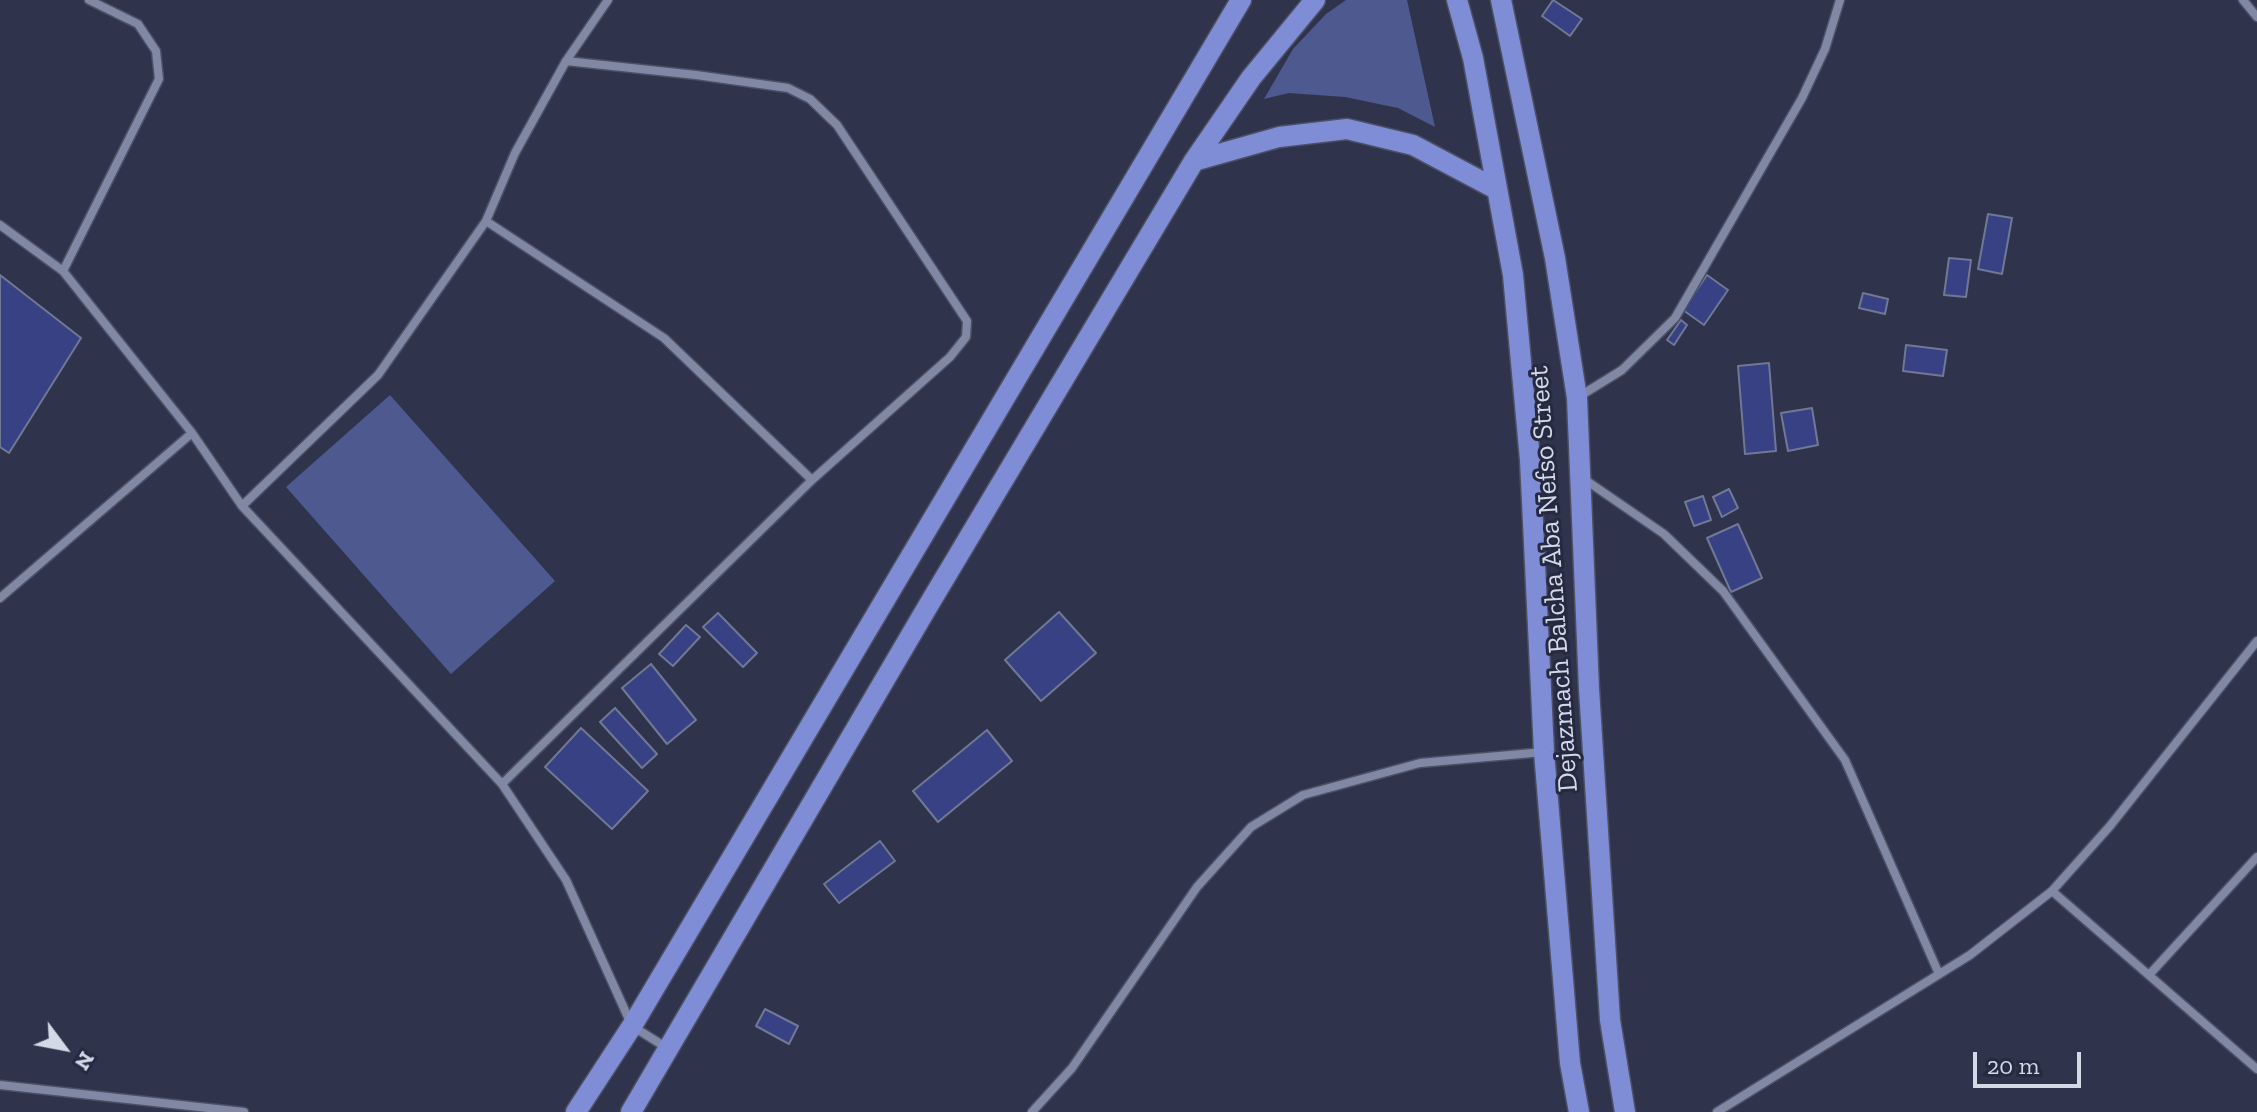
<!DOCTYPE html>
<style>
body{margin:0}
#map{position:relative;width:2257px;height:1112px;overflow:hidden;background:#2f344c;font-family:"Zilla Slab",serif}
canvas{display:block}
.north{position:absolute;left:24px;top:1008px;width:80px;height:80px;-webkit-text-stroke:6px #252a42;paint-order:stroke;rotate:122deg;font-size:22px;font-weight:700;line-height:32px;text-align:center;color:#d4d9e8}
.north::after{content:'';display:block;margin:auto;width:28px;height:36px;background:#d4d9e8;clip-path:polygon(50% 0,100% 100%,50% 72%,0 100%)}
.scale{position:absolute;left:1973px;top:1052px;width:108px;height:36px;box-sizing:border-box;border:4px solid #d4d9e8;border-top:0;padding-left:10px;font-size:24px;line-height:28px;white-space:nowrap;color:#d4d9e8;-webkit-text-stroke:6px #252a42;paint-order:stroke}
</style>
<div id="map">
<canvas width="2257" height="1112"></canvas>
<div class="north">N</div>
<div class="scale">20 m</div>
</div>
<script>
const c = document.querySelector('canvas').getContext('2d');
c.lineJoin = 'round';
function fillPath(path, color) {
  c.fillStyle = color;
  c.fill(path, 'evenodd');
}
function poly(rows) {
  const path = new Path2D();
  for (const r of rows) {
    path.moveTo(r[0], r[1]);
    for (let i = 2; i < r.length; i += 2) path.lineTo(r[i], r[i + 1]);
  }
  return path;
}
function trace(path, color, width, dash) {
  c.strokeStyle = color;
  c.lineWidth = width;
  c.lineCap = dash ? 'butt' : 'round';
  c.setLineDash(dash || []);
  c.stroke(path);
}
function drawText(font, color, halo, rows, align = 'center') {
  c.font = font + ' "Zilla Slab",serif';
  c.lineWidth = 6;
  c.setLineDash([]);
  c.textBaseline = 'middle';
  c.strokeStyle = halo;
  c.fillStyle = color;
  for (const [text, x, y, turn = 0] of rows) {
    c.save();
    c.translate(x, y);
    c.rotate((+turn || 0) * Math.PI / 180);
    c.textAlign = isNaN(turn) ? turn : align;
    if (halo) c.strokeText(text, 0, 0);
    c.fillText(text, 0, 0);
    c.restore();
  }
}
fillPath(poly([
 [1346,0,1407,0,1435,127,1398,108,1345,97,1289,93,1264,99,1293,49,1326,14],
 [390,395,555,581,451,674,286,487]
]), '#4e5990');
const building = poly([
 [1553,0,1582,19,1570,36,1542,16,1553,0],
 [1988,214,2012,218,2002,274,1978,269,1988,214],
 [1949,258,1971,260,1966,297,1944,295,1949,258],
 [0,275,81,338,9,453,0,447,0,275],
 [1707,275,1728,290,1704,325,1683,310,1707,275],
 [1863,293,1888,299,1885,314,1859,308,1863,293],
 [1681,320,1687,325,1674,345,1667,340,1681,320],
 [1906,345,1947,350,1943,376,1903,371,1906,345],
 [1769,363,1776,451,1745,454,1738,366,1769,363],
 [1812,408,1818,445,1788,451,1781,413,1812,408],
 [1729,489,1738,508,1722,517,1713,497,1729,489],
 [1703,496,1711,520,1694,526,1685,502,1703,496],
 [1738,524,1762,578,1731,592,1707,538,1738,524],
 [1059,612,1096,653,1041,701,1005,660,1059,612],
 [718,613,757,653,743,667,703,627,718,613],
 [686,625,700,637,673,666,659,654,686,625],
 [651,664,696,720,667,744,622,688,651,664],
 [615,708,657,754,642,768,600,722,615,708],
 [581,728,648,791,612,829,545,767,581,728],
 [987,730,1012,761,938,822,913,791,987,730],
 [880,841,895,861,839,903,824,884,880,841],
 [765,1009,798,1026,789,1044,756,1026,765,1009]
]);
fillPath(building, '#374183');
trace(building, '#717894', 2);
const minor = poly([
 [2243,0,2257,17],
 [486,221,664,338,812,480],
 [0,225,63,271,192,433,242,506,502,784,566,880,632,1026,667,1048],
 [63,271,159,79,156,51,138,24,89,0],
 [1580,396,1622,370,1675,318,1802,98,1825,49,1840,0],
 [1584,479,1664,534,1723,591,1845,760,1939,974],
 [242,506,378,375,486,221,515,153,566,61,608,0],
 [0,598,192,433],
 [502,784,812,480,950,357,966,337,967,321,837,125,810,99,788,88,696,75,566,61],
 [2052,891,2257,1069],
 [2149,975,2257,857],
 [0,1085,244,1112],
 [1032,1112,1072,1068,1197,887,1251,827,1303,795,1420,763,1544,752],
 [1717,1112,1970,955,2052,891,2110,826,2257,641]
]);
const primary = poly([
 [1457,0,1473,58,1513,275,1530,460,1544,752,1570,1063,1579,1112],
 [1501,0,1555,258,1577,398,1589,689,1610,1020,1625,1112],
 [1194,161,1279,137,1347,129,1413,145,1496,189],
 [576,1112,632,1026,1241,0],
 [631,1112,928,606,1194,161,1251,78,1315,0]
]);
trace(minor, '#4c5065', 11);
trace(primary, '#4c5065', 23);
trace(minor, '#8188a4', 8);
trace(primary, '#7f8dd7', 20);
drawText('28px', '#d4d9e8', '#252a42', [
 ["Dejazmach Balcha Aba Nefso Street",1554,579,-94]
]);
</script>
